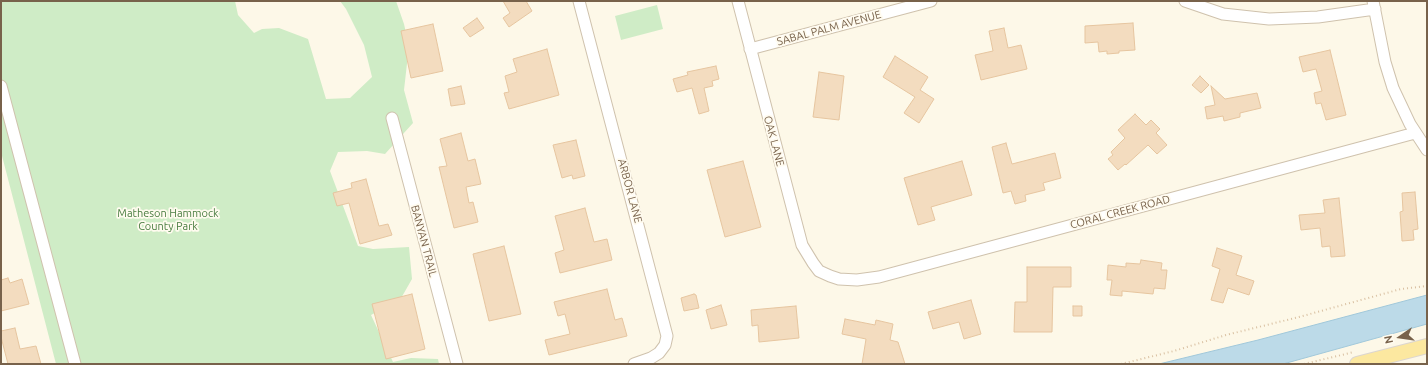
<!DOCTYPE html>
<style>
body{margin:0}
#map{position:relative;width:1428px;height:365px;overflow:hidden;background:#fdf8e8;font-family:Ubuntu,sans-serif}
canvas{display:block}
.frame{position:absolute;inset:0;border:2px solid #78624b;pointer-events:none}
.north{position:absolute;left:1380px;top:317px;width:40px;height:40px;-webkit-text-stroke:3px #fffbef;paint-order:stroke;rotate:257deg;font-size:11px;font-weight:700;line-height:16px;text-align:center;color:#78624b}
.north::after{content:'';display:block;margin:auto;width:14px;height:18px;background:#78624b;clip-path:polygon(50% 0,100% 100%,50% 72%,0 100%)}
</style>
<div id="map">
<canvas width="1428" height="365"></canvas>
<div class="frame"></div>
<div class="north">N</div>
</div>
<script>
const c = document.querySelector('canvas').getContext('2d');
c.lineJoin = 'round';
function fillPath(path, color) {
  c.fillStyle = color;
  c.fill(path, 'evenodd');
}
function poly(rows) {
  const path = new Path2D();
  for (const r of rows) {
    path.moveTo(r[0], r[1]);
    for (let i = 2; i < r.length; i += 2) path.lineTo(r[i], r[i + 1]);
  }
  return path;
}
function trace(path, color, width, dash) {
  c.strokeStyle = color;
  c.lineWidth = width;
  c.lineCap = dash ? 'butt' : 'round';
  c.setLineDash(dash || []);
  c.stroke(path);
}
function drawText(font, color, halo, rows, align = 'center') {
  c.font = font + ' Ubuntu,sans-serif';
  c.lineWidth = 3.5;
  c.setLineDash([]);
  c.textBaseline = 'middle';
  c.strokeStyle = halo;
  c.fillStyle = color;
  for (const [text, x, y, turn = 0] of rows) {
    c.save();
    c.translate(x, y);
    c.rotate((+turn || 0) * Math.PI / 180);
    c.textAlign = isNaN(turn) ? turn : align;
    if (halo) c.strokeText(text, 0, 0);
    c.fillText(text, 0, 0);
    c.restore();
  }
}
fillPath(poly([
 [1,1,235,1,238,15,254,33,262,29,279,28,308,39,326,99,350,98,372,77,364,45,346,9,340,1,396,1,404,24,409,46,404,90,413,123,385,154,367,151,338,152,330,171,358,246,373,249,409,247,412,279,400,300,371,315,393,362,411,358,438,359,439,364,56,364,1,152],
 [657,5,663,29,621,40,615,16]
]), '#cfecc6');
const water = poly([
 [1427,295,1427,324,1283,364,1159,364,1258,340,1427,295]
]);
fillPath(water, '#bcdae8');
trace(water, '#a1c8da', 1);
const building = poly([
 [503,1,526,1,532,11,509,27,503,18,510,13,503,1],
 [477,18,484,28,470,37,463,28,477,18],
 [1133,23,1135,50,1119,51,1119,53,1107,54,1107,51,1099,52,1098,42,1085,43,1085,26,1133,23],
 [433,24,443,71,411,78,401,31,433,24],
 [1004,28,1008,48,1021,45,1027,69,981,80,975,55,993,51,989,31,1004,28],
 [547,49,559,95,509,109,504,93,509,92,505,76,517,72,513,59,547,49],
 [1330,50,1346,115,1326,120,1321,103,1316,104,1314,93,1322,91,1316,69,1303,72,1299,57,1330,50],
 [895,56,928,77,920,90,934,99,919,123,904,113,915,97,883,77,895,56],
 [716,66,719,79,712,81,713,86,704,88,709,111,699,114,692,88,677,92,673,79,688,75,687,72,716,66],
 [819,72,844,76,839,120,813,117,819,72],
 [1200,76,1209,85,1201,93,1192,85,1200,76],
 [461,86,465,104,451,106,448,89,461,86],
 [1211,86,1225,99,1257,93,1261,108,1240,113,1240,117,1224,121,1223,116,1207,119,1205,107,1215,105,1211,86],
 [1135,114,1146,125,1151,120,1160,129,1156,133,1167,145,1157,154,1148,145,1126,165,1125,164,1118,170,1108,159,1113,155,1111,152,1125,138,1118,130,1135,114],
 [461,133,468,161,475,159,481,184,466,187,469,203,473,202,478,222,454,228,439,167,447,166,440,139,461,133],
 [576,140,585,176,573,179,572,175,562,178,553,145,576,140],
 [1006,143,1012,164,1055,153,1061,178,1043,183,1045,190,1025,195,1026,201,1015,204,1011,191,1003,193,992,147,1006,143],
 [743,161,761,227,725,237,707,170,743,161],
 [962,161,972,195,931,207,935,220,918,225,904,178,962,161],
 [366,179,379,226,388,224,392,235,360,244,349,203,337,206,333,193,352,188,351,183,366,179],
 [1415,192,1418,229,1413,230,1414,240,1402,241,1400,212,1403,211,1402,193,1415,192],
 [1339,198,1345,256,1331,257,1330,246,1322,247,1320,228,1301,230,1299,215,1325,213,1323,200,1339,198],
 [585,208,594,242,607,239,612,260,560,273,555,253,564,250,555,216,585,208],
 [504,246,521,314,489,321,473,254,504,246],
 [1217,248,1242,256,1236,275,1254,281,1249,295,1228,288,1223,303,1211,300,1220,269,1212,266,1217,248],
 [1141,260,1162,263,1161,270,1167,270,1165,289,1154,288,1153,294,1122,291,1122,296,1110,295,1112,280,1107,280,1108,265,1126,267,1126,263,1140,264,1141,260],
 [1027,267,1071,267,1071,287,1053,287,1052,332,1014,332,1015,302,1027,302,1027,267],
 [8,278,10,283,22,279,29,304,1,311,1,280,8,278],
 [607,289,615,320,622,318,627,336,549,355,545,340,570,334,565,314,558,316,554,302,607,289],
 [412,294,425,349,386,359,372,304,412,294],
 [694,294,696,295,699,308,684,311,681,298,694,294],
 [971,300,981,334,964,339,959,322,933,329,928,312,971,300],
 [721,305,727,325,711,329,706,310,721,305],
 [796,306,799,338,759,342,758,325,752,326,751,310,796,306],
 [1073,306,1082,306,1082,316,1073,316,1073,306],
 [845,319,875,325,876,320,893,324,890,340,898,342,905,364,862,364,866,339,842,334,845,319],
 [15,328,20,349,36,346,41,364,8,364,1,337,1,331,15,328]
]);
fillPath(building, '#f3dcbf');
trace(building, '#e6c59f', 1);
const minor = poly([
 [579,1,667,336,665,345,659,353,651,358,634,364],
 [738,1,802,245,813,263,819,271,830,276,839,279,857,280,879,277,1415,133],
 [1185,1,1223,14,1269,19,1318,17,1375,9],
 [1373,1,1385,62,1393,88,1410,124,1427,150],
 [750,49,931,1],
 [1,86,75,364],
 [392,118,457,364]
]);
const major = poly([
 [1357,364,1427,346]
]);
trace(minor, '#cfc2ad', 13);
trace(major, '#dcd6d0', 16);
trace(poly([
 [1121,364,1174,351,1226,335,1299,317,1401,289,1427,286],
 [1304,364,1354,352]
]), '#d9c0a2', 2, [1, 3]);
trace(minor, '#fff', 11);
trace(major, '#fce8a0', 14);
drawText('11px', '#78624b', '#fffbef', [
 ["SABAL PALM AVENUE",829,28,-15],
 ["OAK LANE",774,141,75],
 ["ARBOR LANE",630,191,75],
 ["CORAL CREEK ROAD",1120,212,-15],
 ["BANYAN TRAIL",424,241,75]
]);
drawText('11px', '#4b7e42', '#fffbef', [
 ["Matheson Hammock",168,213],
 ["County Park",168,226]
]);
</script>
